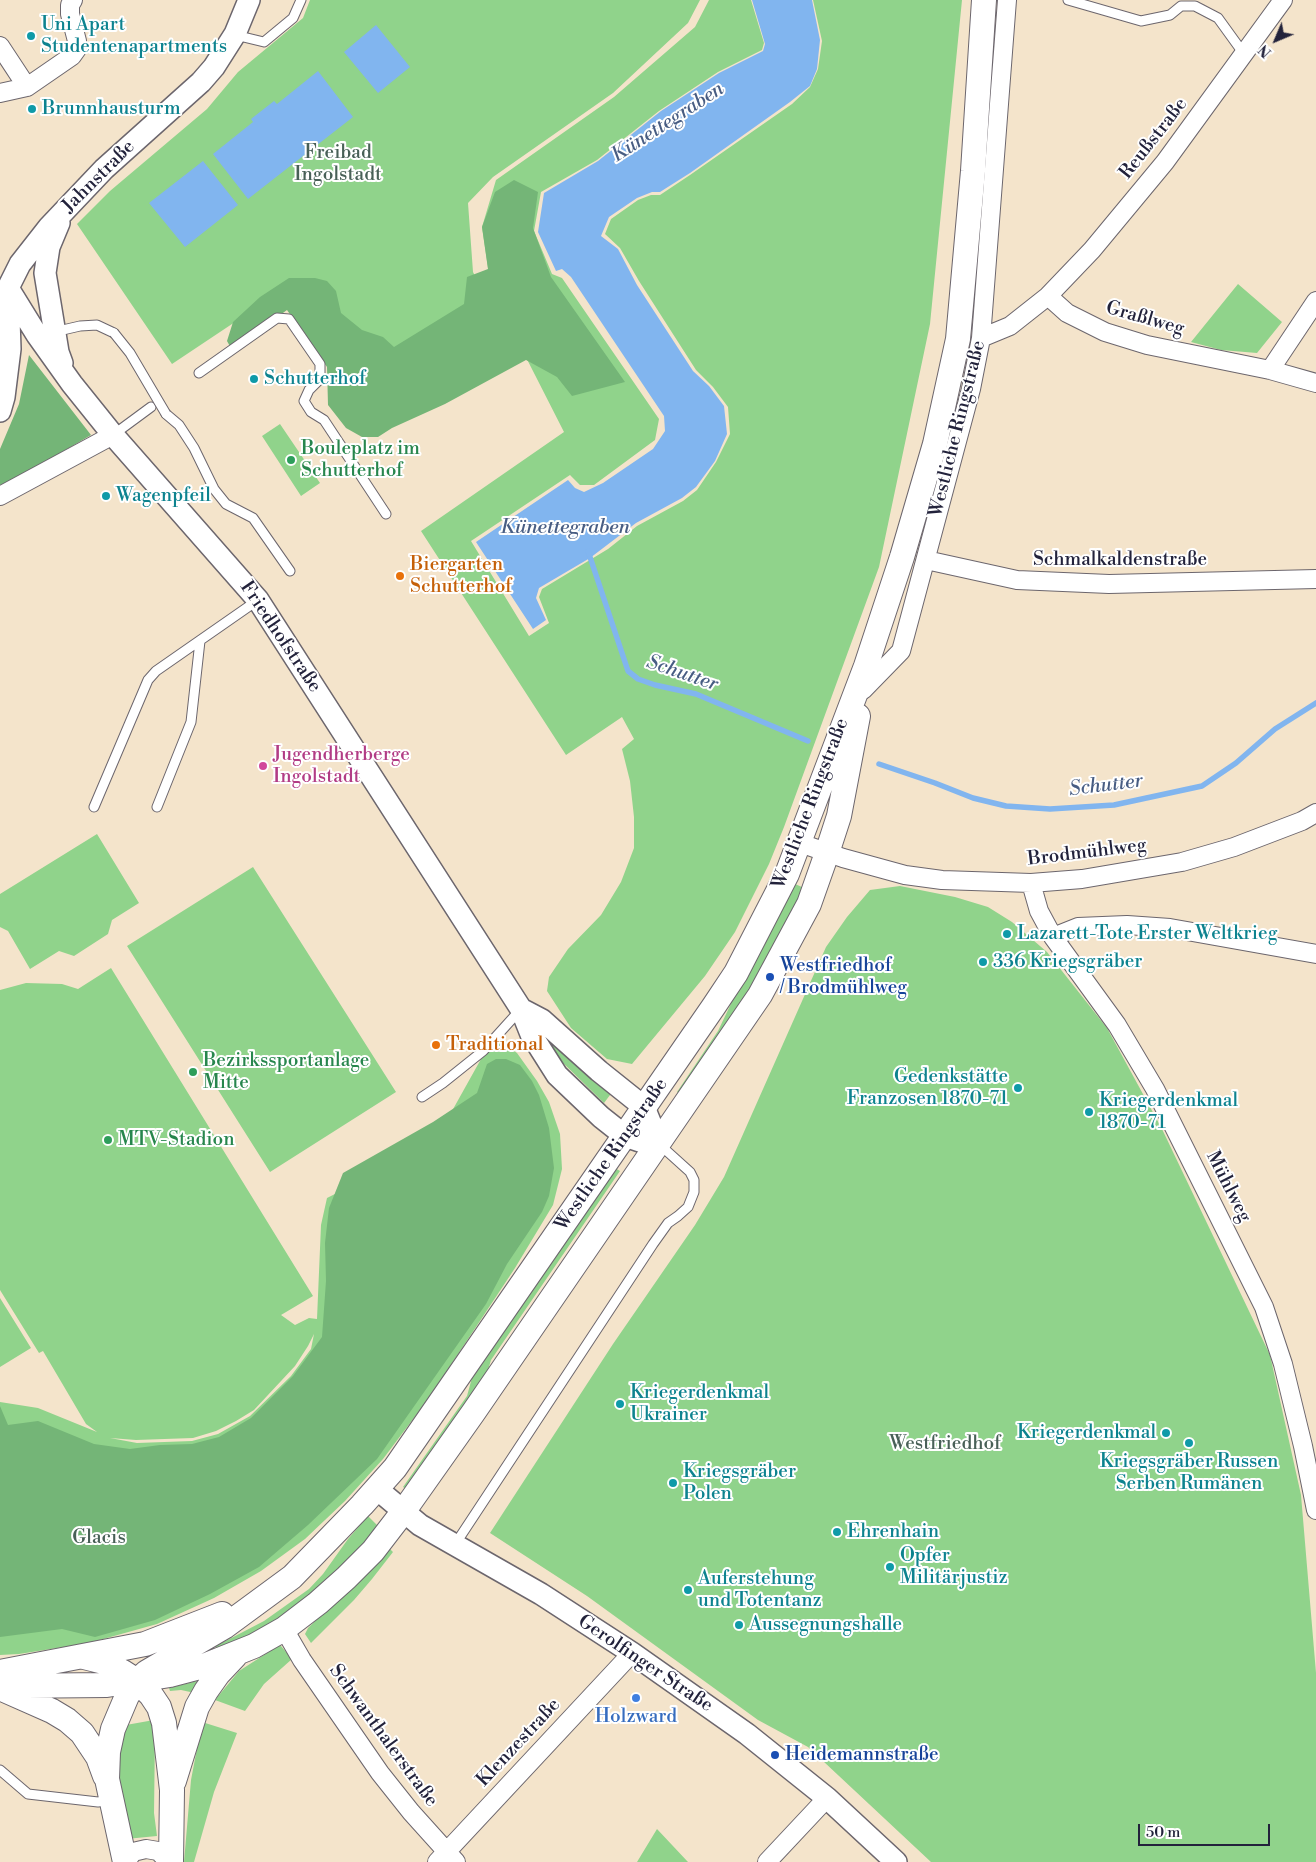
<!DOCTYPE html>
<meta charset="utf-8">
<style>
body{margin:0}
#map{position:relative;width:1316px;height:1862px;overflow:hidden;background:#f4e4cb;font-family:"Libre Bodoni",serif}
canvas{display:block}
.north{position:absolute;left:1251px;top:15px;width:50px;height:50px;-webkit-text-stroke:4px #fff;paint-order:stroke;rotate:225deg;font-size:14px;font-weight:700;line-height:20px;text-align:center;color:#22223b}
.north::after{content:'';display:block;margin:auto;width:18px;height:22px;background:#22223b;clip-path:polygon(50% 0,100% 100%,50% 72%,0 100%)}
.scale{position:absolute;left:1138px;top:1824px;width:132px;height:22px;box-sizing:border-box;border:2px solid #22223b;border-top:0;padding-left:6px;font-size:15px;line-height:18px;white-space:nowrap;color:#22223b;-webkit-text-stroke:4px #fff;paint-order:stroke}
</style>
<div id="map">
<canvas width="1316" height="1862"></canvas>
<div class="north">N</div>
<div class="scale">50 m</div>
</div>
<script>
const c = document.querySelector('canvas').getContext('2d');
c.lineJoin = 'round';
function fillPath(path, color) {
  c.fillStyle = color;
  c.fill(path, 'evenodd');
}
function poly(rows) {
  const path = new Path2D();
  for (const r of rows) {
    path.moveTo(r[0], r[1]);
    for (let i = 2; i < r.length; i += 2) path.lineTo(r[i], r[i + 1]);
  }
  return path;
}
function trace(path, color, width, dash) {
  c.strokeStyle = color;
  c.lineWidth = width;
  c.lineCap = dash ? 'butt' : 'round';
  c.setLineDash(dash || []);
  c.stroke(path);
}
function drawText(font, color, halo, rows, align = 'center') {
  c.font = font + ' "Libre Bodoni",serif';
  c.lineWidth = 4;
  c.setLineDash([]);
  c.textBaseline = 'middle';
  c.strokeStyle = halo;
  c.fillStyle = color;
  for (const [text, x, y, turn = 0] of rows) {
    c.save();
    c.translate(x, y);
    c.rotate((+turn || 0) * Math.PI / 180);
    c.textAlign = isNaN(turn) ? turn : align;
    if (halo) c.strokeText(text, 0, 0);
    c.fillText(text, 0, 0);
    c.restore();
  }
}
fillPath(poly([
 [310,0,700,0,688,23,613,93,493,177,468,203,473,272,495,316,383,379,286,288,172,364,77,224,110,191,207,109,238,72,303,18],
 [709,0,751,0,764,43,762,50,718,72,659,111,597,160,541,192,534,231,552,274,562,278,659,419,655,440,594,485,580,485,570,475,471,541,529,636,549,623,539,597,542,589,608,549,637,526,683,501,697,490,716,462,730,434,728,407,713,387,696,370,639,281,620,248,605,234,611,219,638,200,651,195,660,195,690,175,792,104,810,87,818,69,822,41,813,0,962,0,930,324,879,567,784,827,769,864,735,932,705,976,632,1064,607,1059,571,1028,547,991,549,977,568,949,601,915,621,882,634,848,634,817,630,781,622,749,634,739,622,717,566,755,421,531,564,432,506,318,488,268,482,227,496,180,614,97,695,27],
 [1238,284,1282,322,1257,353,1221,350,1191,342],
 [280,424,320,483,301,496,262,436],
 [97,834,139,903,112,920,108,934,74,956,59,951,30,969,8,931,0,927,0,894],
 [253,867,396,1092,270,1172,127,946],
 [793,883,804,888,768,959,747,997,681,1094,677,1092,718,1031,737,991],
 [900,886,955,897,988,907,1012,922,1047,952,1107,1028,1162,1129,1270,1355,1301,1495,1316,1673,1316,1862,931,1862,808,1747,758,1720,587,1596,490,1533,613,1344,695,1225,724,1177,826,947,847,917,870,890],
 [111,968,313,1296,281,1315,295,1325,309,1318,317,1319,321,1225,327,1198,446,1138,452,1111,481,1059,499,1040,517,1053,537,1081,549,1102,560,1134,562,1169,553,1205,515,1268,429,1398,383,1459,345,1501,305,1539,261,1571,214,1598,157,1624,89,1643,19,1654,0,1655,0,1402,38,1408,97,1432,86,1424,43,1351,39,1353,0,1290,0,990,26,983,62,984,78,989],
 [314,1334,311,1349,291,1376,250,1416,218,1434,192,1441,137,1443,110,1438,136,1440,193,1438,216,1431,236,1421,254,1410,295,1366,308,1346],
 [535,1023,613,1091,604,1103,558,1058],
 [615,1168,620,1171,491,1360,486,1377,406,1489,403,1487,467,1396,473,1374],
 [0,1298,31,1348,0,1367],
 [368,1516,380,1528,329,1580,268,1627,215,1651,216,1646,264,1621,309,1589,323,1574,348,1539],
 [390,1549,393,1552,372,1579,354,1600,311,1643,305,1634,308,1628,388,1550],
 [278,1646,281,1646,292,1659,264,1684,245,1711,215,1700,239,1671],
 [201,1680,195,1693,181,1690,170,1691,169,1688],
 [154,1720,155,1734,154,1813,157,1836,126,1839,115,1756,126,1725],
 [202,1722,237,1733,214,1792,194,1862,184,1862,191,1780],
 [657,1829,688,1862,637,1862]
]), '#90d38b');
fillPath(poly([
 [514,180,538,192,533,228,551,277,625,382,572,396,557,377,526,360,445,404,392,428,378,437,362,437,346,428,328,405,327,367,287,310,232,350,227,341,233,322,260,297,289,278,315,278,327,281,336,291,341,313,362,330,383,337,394,347,464,304,467,277,488,269,482,227,495,192],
 [29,355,91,435,16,479,0,485,0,449,19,404],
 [496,1059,506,1059,520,1065,532,1081,539,1095,549,1128,554,1168,549,1196,542,1212,507,1264,486,1304,377,1459,308,1525,259,1567,210,1594,155,1620,95,1637,62,1629,0,1637,0,1406,8,1425,38,1421,94,1444,130,1449,160,1445,192,1444,219,1437,251,1418,293,1376,322,1337,326,1281,325,1243,329,1208,343,1173,433,1122,477,1093,487,1064]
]), '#74b577');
fillPath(poly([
 [752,0,812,0,820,40,817,69,810,86,790,102,690,173,660,192,652,192,637,198,609,217,601,236,618,249,637,285,693,371,709,386,724,406,727,434,715,461,696,487,682,498,636,523,590,558,539,588,536,598,546,620,533,629,476,542,568,480,575,488,584,492,603,483,653,449,665,431,664,416,571,277,562,269,556,271,538,232,544,193,598,161,661,111,719,73,763,51,765,44],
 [376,25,410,67,378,93,344,52],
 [318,71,353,117,248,199,213,154,253,122,251,119,274,101,277,104],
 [203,161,238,205,185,247,149,203]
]), '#81b5ef');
trace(poly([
 [588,551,628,671,638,679,655,685,696,694,808,741],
 [879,764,935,783,973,798,1006,806,1050,809,1114,805,1202,786,1236,763,1275,729,1316,703]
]), '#81b5ef', 5.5);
const service = poly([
 [1068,0,1141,21,1170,15,1181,6,1195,6,1218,18,1244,54],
 [235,35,264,42,293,18,301,0],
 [54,332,80,326,97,325,114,333],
 [199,373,277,318,289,319,320,364,320,379,309,390,304,401,311,412,324,420,386,514],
 [166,414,179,425,194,448,214,489,226,504,253,518,290,571],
 [113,435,151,407],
 [94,807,148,680,156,671,258,600],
 [157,807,191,722,200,641],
 [422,1097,443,1083,483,1051,521,1009],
 [454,1546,653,1244,668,1223,678,1216,688,1207,694,1192,694,1180,690,1172,659,1144],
 [0,1770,28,1794,98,1802,110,1800]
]);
const minor = poly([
 [0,46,27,87],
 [0,93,27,87,72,56,77,49,77,41,70,14,70,5,73,0],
 [1048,296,1092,250,1165,162,1283,0],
 [981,338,1010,326,1048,296,1067,313,1105,332,1147,345,1270,370,1316,383],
 [1270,370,1316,301],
 [0,496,113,435],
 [926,560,1017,580,1109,584,1316,579],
 [863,690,901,651,971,389,981,338,1007,0],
 [800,843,843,858,905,875,942,880,1031,883,1082,879,1182,862,1234,847,1302,821,1316,813],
 [1031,883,1039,911,1053,937,1117,1025,1155,1089,1264,1307,1283,1364,1303,1446,1316,1510],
 [1053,937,1078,927,1127,925,1170,928,1316,954],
 [284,1629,302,1660,380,1773,411,1812,456,1862],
 [126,1862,133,1852,146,1849,158,1851,169,1862],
 [437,1862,632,1653],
 [767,1862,827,1798]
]);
const tertiary = poly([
 [59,223,49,247,45,273,58,352,62,363],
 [8,288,37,335,72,384,113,435,258,600,521,1009,531,1034,557,1075,601,1117,625,1136,643,1142,659,1144,644,1107,599,1071,542,1020,521,1009],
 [0,411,4,397,10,349,8,288,20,264,49,227,104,169,201,82,214,67,235,34,249,0],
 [377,1489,420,1525,541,1594,632,1653,747,1734,827,1798,896,1862]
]);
const secondary = poly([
 [84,1657,104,1662,123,1672,137,1681,151,1695,159,1707,164,1723,172,1790,171,1862],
 [0,1672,145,1644,222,1614],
 [0,1686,107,1685,170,1675,204,1666,254,1646,284,1629,318,1603,346,1578,373,1551,403,1512,473,1413,760,995,809,904,827,853,839,816,858,716],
 [2,1689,52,1711,67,1720,82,1733,98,1757,105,1776],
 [174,1781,197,1707,206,1691,218,1674,235,1656],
 [125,1862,107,1779,108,1752,113,1729,127,1696,137,1681,147,1672,224,1627,292,1577,362,1505,395,1468,714,1006,736,973,787,874,866,666,902,557,935,444,958,339,973,171,984,0]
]);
trace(service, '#6c666d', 11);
trace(minor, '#6c666d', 20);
trace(tertiary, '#6c666d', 24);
trace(secondary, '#6c666d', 26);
trace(service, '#fff', 9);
trace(minor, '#fff', 18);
trace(tertiary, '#fff', 21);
trace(secondary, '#fff', 24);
const serviceBridge = poly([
 [114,333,130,353,166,414]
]);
trace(serviceBridge, '#6c666d', 11, []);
trace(serviceBridge, '#fff', 9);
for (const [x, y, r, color] of [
 [31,36,5,"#0f9aa8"],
 [32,109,5,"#0f9aa8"],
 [254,379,5,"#0f9aa8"],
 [291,460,5,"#2e9e5b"],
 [106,496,5,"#0f9aa8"],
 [400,576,5,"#e8710a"],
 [263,766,5,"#d1479c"],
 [1007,934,5,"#0f9aa8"],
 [983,962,5,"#0f9aa8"],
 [770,977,5,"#1a4fb4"],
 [436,1045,5,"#e8710a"],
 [193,1072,5,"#2e9e5b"],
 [1018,1088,5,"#0f9aa8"],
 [1089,1112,5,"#0f9aa8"],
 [108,1140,5,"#2e9e5b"],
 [620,1404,5,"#0f9aa8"],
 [1166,1433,5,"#0f9aa8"],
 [1189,1443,5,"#0f9aa8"],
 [673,1483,5,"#0f9aa8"],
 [837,1532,5,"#0f9aa8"],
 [890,1567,5,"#0f9aa8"],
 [688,1590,5,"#0f9aa8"],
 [739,1625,5,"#0f9aa8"],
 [636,1698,5,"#3f7fe0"],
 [775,1755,5,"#1a4fb4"]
]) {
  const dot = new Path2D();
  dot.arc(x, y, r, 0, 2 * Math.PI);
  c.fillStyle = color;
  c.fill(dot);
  trace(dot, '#fff', 2);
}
drawText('19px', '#0d838f', '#fff', [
 ["Uni Apart",41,25],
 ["Studentenapartments",41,47],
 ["Brunnhausturm",42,109],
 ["Schutterhof",264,379],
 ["Wagenpfeil",116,496],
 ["Lazarett-Tote Erster Weltkrieg",1017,934],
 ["336 Kriegsgräber",993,962],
 ["Gedenkstätte",1008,1077,"right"],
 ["Franzosen 1870-71",1008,1099,"right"],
 ["Kriegerdenkmal",1099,1101],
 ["1870-71",1099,1123],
 ["Kriegerdenkmal",630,1393],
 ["Ukrainer",630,1415],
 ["Kriegerdenkmal",1156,1433,"right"],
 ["Kriegsgräber Russen",1189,1462,"center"],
 ["Serben Rumänen",1189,1484,"center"],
 ["Kriegsgräber",683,1472],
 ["Polen",683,1494],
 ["Ehrenhain",847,1532],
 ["Opfer",900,1556],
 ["Militärjustiz",900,1578],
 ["Auferstehung",698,1579],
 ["und Totentanz",698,1601],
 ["Aussegnungshalle",749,1625]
], 'left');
drawText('19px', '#22223b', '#fff', [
 ["Reußstraße",1154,139,-52],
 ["Jahnstraße",99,177,-45],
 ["Graßlweg",1145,319,16],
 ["Westliche Ringstraße",958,429,-76],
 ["Schmalkaldenstraße",1120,560],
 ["Friedhofstraße",280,637,56],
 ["Westliche Ringstraße",811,804,-69],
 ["Brodmühlweg",1087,853,-7],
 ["Westliche Ringstraße",612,1155,-55],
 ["Mühlweg",1228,1187,63],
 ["Gerolfinger Straße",645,1664,34],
 ["Schwanthalerstraße",383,1736,54],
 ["Klenzestraße",519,1743,-47]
]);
drawText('19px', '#486057', '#fff', [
 ["Freibad",338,153],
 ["Ingolstadt",338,175],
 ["Westfriedhof",945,1444],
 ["Glacis",99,1538]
]);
drawText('19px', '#27864d', '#fff', [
 ["Bouleplatz im",301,449],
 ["Schutterhof",301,471],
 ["Bezirkssportanlage",203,1061],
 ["Mitte",203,1083],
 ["MTV-Stadion",118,1140]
], 'left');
drawText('19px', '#c56008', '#fff', [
 ["Biergarten",410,565],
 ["Schutterhof",410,587],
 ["Traditional",446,1045]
], 'left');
drawText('19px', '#b23c85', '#fff', [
 ["Jugendherberge",273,755],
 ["Ingolstadt",273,777]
], 'left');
drawText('19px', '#164399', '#fff', [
 ["Westfriedhof",780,966],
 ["/ Brodmühlweg",780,988],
 ["Heidemannstraße",785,1755]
], 'left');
drawText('19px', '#366cbe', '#fff', [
 ["Holzward",636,1717]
]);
drawText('italic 20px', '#485d83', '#fff', [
 ["Künettegraben",668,123,-33],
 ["Künettegraben",565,528],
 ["Schutter",682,674,19],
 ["Schutter",1106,786,-7]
]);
</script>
